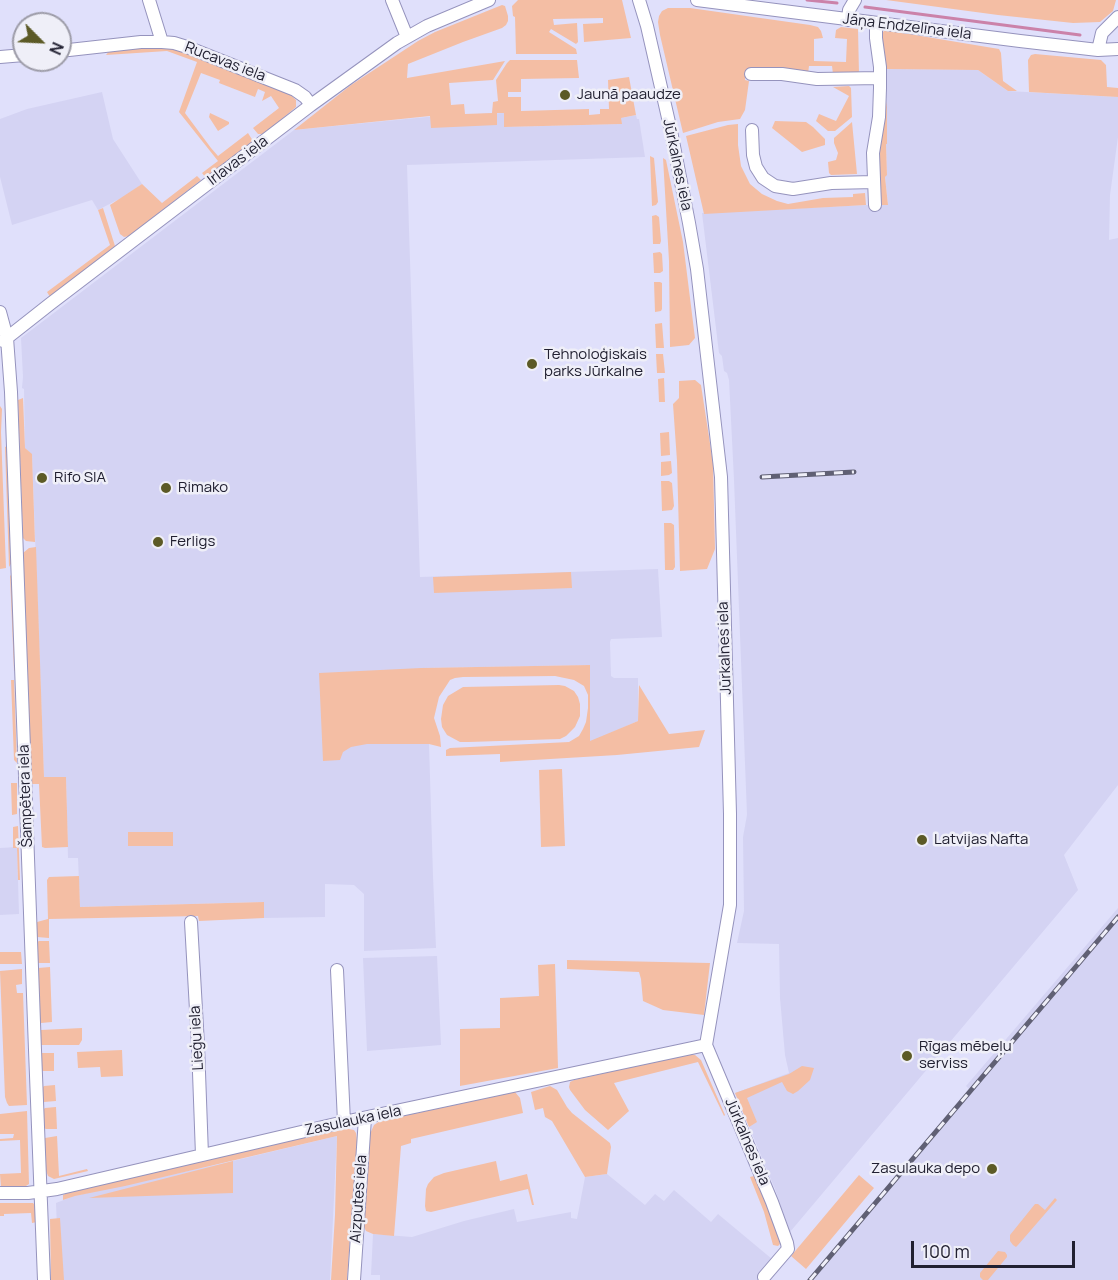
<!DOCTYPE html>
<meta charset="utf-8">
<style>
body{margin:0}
#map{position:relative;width:1118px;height:1280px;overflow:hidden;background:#e0e0fb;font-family:Manrope,sans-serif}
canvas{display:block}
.north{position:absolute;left:12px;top:12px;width:60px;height:60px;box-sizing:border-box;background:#efeff8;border:2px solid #9d9ca8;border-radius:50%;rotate:114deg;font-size:16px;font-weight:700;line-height:24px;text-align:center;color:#212031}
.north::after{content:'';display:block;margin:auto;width:21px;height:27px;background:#5c5a26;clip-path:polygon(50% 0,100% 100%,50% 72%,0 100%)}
.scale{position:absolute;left:911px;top:1241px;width:164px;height:27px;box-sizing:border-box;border:3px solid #212031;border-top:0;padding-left:8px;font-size:18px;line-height:21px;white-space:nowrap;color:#212031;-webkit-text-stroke:4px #efeff8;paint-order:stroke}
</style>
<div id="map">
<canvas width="1118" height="1280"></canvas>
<div class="north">N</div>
<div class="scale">100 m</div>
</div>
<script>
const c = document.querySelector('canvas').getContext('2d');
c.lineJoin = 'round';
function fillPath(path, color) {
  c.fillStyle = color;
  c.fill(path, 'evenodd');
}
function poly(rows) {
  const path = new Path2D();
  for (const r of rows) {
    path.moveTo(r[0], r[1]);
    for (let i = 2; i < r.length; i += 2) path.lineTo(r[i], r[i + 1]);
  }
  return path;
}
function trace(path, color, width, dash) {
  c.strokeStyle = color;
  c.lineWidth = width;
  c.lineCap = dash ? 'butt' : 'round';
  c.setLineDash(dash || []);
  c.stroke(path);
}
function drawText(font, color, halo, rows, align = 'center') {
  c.font = font + ' Manrope,sans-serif';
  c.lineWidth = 5;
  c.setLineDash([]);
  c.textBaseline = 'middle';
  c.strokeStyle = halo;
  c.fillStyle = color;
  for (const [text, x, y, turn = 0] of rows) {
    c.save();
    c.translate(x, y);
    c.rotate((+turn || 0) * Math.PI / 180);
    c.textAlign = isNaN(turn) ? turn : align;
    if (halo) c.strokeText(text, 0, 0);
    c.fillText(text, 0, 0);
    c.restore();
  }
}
fillPath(poly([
 [886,69,978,70,1008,91,1118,97,1118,137,1110,195,1109,240,1118,238,1118,785,1064,855,1078,890,790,1232,775,1189,735,1093,789,1073,785,1055,780,998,779,944,737,943,744,911,743,837,747,815,734,480,729,380,727,373,724,371,722,356,719,353,702,213,888,204,885,177,887,174,886,144,887,143],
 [102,92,113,139,142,184,127,195,98,210,92,200,12,225,0,177,0,119,27,109],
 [504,113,505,127,621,124,621,118,636,115,637,119,639,119,645,157,407,165,420,577,658,569,662,637,611,639,610,642,611,676,614,678,638,678,638,721,590,742,590,665,424,668,429,744,433,876,436,948,364,951,364,894,354,885,325,884,325,917,264,918,263,902,80,907,78,858,68,858,66,777,44,777,32,455,25,448,24,389,22,388,23,377,21,338,294,130,447,115],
 [17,847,19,914,0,915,0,848],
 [1118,908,1118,1280,807,1280,969,1089,966,1086],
 [437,956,441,1045,367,1051,363,958],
 [337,1136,330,1280,59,1280,56,1203,74,1196,233,1161],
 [607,1174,645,1205,655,1194,664,1201,674,1190,711,1222,718,1214,772,1259,757,1278,759,1280,380,1280,380,1275,371,1275,373,1234,412,1237,464,1221,514,1209,517,1222,571,1212,571,1218,577,1219,585,1177]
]), '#d4d3f3');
fillPath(poly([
 [518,0,622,0,631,38,584,42,583,24,603,23,603,18,553,19,554,25,577,23,578,42,576,44,551,29,549,32,576,49,577,54,516,54,515,17,513,16,512,6],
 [886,0,1116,0,1113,11,1100,22,1073,23,998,15],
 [502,5,505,6,508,16,508,21,506,25,502,28,463,42,408,64,407,78,505,61,493,80,449,83,451,105,464,104,465,114,492,113,493,102,498,101,496,80,507,63,510,60,577,60,579,78,521,79,521,92,508,92,508,97,521,97,521,111,589,109,589,115,600,114,600,109,609,109,608,80,629,77,636,115,621,118,622,124,504,127,504,113,497,113,497,125,431,128,430,116,294,130,351,85,418,41,435,32],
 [668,8,690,8,810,25,818,27,821,31,823,38,814,39,814,61,846,62,847,39,835,38,836,30,841,27,858,29,859,74,833,74,832,66,809,66,808,74,771,69,746,70,745,80,749,81,745,110,740,119,718,122,683,133,660,35,658,22,659,16,662,11],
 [885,30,999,49,1001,53,1003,81,1017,91,1008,91,978,70,886,69,881,39,882,33],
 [163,46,175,48,289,93,296,100,296,107,264,134,258,134,253,128,279,108,271,96,262,101,265,92,258,89,255,97,219,83,220,80,201,73,185,113,211,148,218,156,248,133,253,141,206,178,202,173,218,161,179,112,197,62,167,51,106,55,110,50],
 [1035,54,1101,60,1106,65,1107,87,1118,88,1118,97,1029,92,1028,60,1031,55],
 [849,86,851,88,852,117,835,131,828,131,816,121,819,114,836,121,849,96,833,87],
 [887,101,887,144,886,144,887,175,885,177,888,205,881,205,879,149],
 [210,113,229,122,229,124,218,131,209,117],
 [775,121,806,122,813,127,825,139,825,145,802,152,772,128],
 [852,122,857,174,831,175,829,173,828,162,836,160,838,153,834,143,834,138],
 [738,124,738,145,741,166,750,184,762,194,777,201,788,204,823,198,853,197,853,194,865,193,866,205,704,214,686,136,728,125],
 [650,156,654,158,658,202,656,205,652,206],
 [663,158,666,160,683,242,695,338,689,345,670,347,669,261],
 [197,176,201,180,129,236,124,237,120,234,110,205,142,184,162,203],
 [103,208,115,246,50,297,47,292,110,245,98,210],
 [656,215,659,217,661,241,660,244,653,244,652,216],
 [660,252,662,254,663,271,660,273,654,273,653,253],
 [654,282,660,282,662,283,662,309,661,311,655,312],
 [662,323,664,348,656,348,655,324],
 [656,354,663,354,665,373,657,373],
 [664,378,665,402,659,402,658,379],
 [695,380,701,385,713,463,715,549,707,569,680,571,677,461,673,404,679,398,679,381],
 [23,398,25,448,32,454,35,542,26,541,23,538,18,400],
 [0,406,2,409,1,432,6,568,0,569],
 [669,432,670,455,661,456,660,433],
 [7,446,12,562,9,567,5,447],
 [671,461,672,473,669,475,661,476,661,462],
 [661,481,669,481,672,483,674,506,672,510,662,511],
 [664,523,671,523,674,525,675,567,673,570,665,570],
 [36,547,44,777,66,777,68,847,45,848,42,847,39,784,31,784,23,553,29,548],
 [571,572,572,588,434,593,433,577],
 [10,575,13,578,16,669,14,671],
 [590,665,590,741,638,721,639,685,669,734,705,730,699,747,617,755,500,762,500,754,446,756,446,750,450,748,569,742,579,736,583,729,586,722,588,708,588,695,584,686,574,680,555,676,463,677,455,678,450,680,439,697,434,718,440,736,441,747,429,744,367,744,351,747,343,752,340,760,323,761,319,673,421,668],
 [11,680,14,680,17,763,14,760],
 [559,685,565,686,574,691,578,697,580,704,580,716,575,727,566,736,560,739,469,742,460,742,447,735,442,727,441,719,443,705,448,696,463,687],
 [562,769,565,846,541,847,539,770],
 [11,783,17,783,17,814,12,815],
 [18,826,20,880,18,880,17,848,13,848,13,827],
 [128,832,173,832,173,846,128,846],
 [79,876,80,907,264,902,264,918,199,921,198,916,49,919,49,938,37,937,37,922,48,919,47,880,49,877],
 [39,941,49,941,50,963,37,963,37,942],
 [0,952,21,952,22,964,0,964],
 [567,960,710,963,704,1015,663,1010,643,1001,641,979,639,972,567,969],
 [555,964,558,1068,460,1086,460,1029,500,1028,500,998,539,996,538,965],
 [50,967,52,1022,41,1023,40,1022,38,969,38,968],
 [22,969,22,984,16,985,17,993,23,993,27,1105,9,1106,7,1103,5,1097,0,971],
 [82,1028,82,1040,79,1045,41,1045,40,1031,41,1030],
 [122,1050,123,1076,101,1077,100,1067,78,1068,77,1052],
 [42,1053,54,1053,54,1071,42,1071,41,1054],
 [689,1054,695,1055,701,1060,725,1115,724,1116,698,1062,614,1083,629,1111,608,1130,585,1110,570,1090,569,1087,570,1082,574,1080],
 [802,1066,814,1068,810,1080,798,1091,793,1094,787,1091,782,1082,747,1098,757,1122,749,1127,735,1093,789,1074],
 [55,1085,56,1101,44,1102,43,1101,42,1088,44,1086],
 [550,1086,557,1090,567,1107,572,1113,610,1143,611,1147,607,1174,585,1177,552,1121,545,1117,543,1108,535,1110,531,1092],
 [515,1092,520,1098,523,1113,411,1139,411,1143,401,1146,394,1236,373,1234,366,1231,364,1227,369,1136,374,1125,380,1121],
 [56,1107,57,1129,46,1129,44,1128,43,1110,45,1108],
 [27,1111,29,1184,26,1186,1,1187,0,1174,21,1173,20,1140,0,1141,0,1139,13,1138,14,1134,0,1134,0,1114],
 [343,1128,354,1130,356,1133,357,1141,347,1280,331,1280,335,1215,337,1136,125,1186,75,1196,63,1200,63,1195,72,1191],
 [57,1136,59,1176,87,1169,88,1171,54,1179,48,1176,45,1168,45,1138],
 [233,1161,233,1193,89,1198],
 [496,1161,500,1181,527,1174,534,1205,532,1205,528,1189,431,1212,426,1211,425,1206,426,1189,428,1184,434,1177,444,1173],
 [859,1175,874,1188,806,1269,791,1256],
 [754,1176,756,1177,762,1189,779,1239,780,1244,778,1246,773,1245,764,1212,750,1177],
 [1055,1198,1057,1200,1018,1245,1016,1247,1013,1245,1010,1241,1010,1235,1035,1204,1038,1204,1045,1210],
 [0,1203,33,1203,37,1207,37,1222,32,1223,31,1213,4,1214,4,1216,0,1216],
 [60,1218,64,1280,51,1280,50,1219],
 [998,1251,1005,1252,1007,1255,1007,1257,988,1280,983,1280,980,1277,980,1273]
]), '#f4bea4');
trace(poly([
 [807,0,837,3],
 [865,7,1080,35]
]), '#cb82a9', 3);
const minor = poly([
 [149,0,162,42],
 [392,0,407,37],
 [639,0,647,26,671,131,689,223,697,269,721,477,730,814,730,905,706,1045,772,1202,787,1243,788,1249,764,1277],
 [697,0,1020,41,1098,50,1118,49],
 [848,20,849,10,855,0],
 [1098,50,1102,33,1118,17],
 [60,51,141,42,162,42,174,43,187,47,295,90,305,97,311,105],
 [0,57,24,55],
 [751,74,782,74,817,79,880,78],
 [752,130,753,155,756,167,763,178,775,186,793,189,831,183,874,182],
 [875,205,873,153,879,117,880,88,880,67,876,38,876,23],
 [0,312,7,338,11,392,35,1050,44,1280],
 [3,341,50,304,311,105,397,43,427,26,489,0],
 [191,922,198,1045,202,1155],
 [337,970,344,1122],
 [0,1193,28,1193,57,1189,344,1122,706,1045],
 [354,1280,365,1118]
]);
trace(minor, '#9593bd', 14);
trace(minor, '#fff', 12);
const rail = poly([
 [762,477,854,472],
 [810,1280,1118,917]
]);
trace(rail, '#606074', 5);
trace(rail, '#efeff8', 3, [9]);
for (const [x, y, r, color] of [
 [565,95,6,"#5c5a26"],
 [532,364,6,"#5c5a26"],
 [42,478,6,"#5c5a26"],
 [166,488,6,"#5c5a26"],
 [158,542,6,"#5c5a26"],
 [922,840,6,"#5c5a26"],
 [907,1056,6,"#5c5a26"],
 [992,1169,6,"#5c5a26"]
]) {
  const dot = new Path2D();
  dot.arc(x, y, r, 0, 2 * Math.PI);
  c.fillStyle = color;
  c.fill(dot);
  trace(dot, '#efeff8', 2);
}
drawText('15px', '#212031', '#efeff8', [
 ["Jāņa Endzelīna iela",907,27,7],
 ["Rucavas iela",225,62,21],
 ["Irlavas iela",238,161,-37],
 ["Jūrkalnes iela",677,165,78],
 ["Jūrkalnes iela",725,648,-92],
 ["Šampētera iela",26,796,-92],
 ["Lieģu iela",197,1038,-93],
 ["Zasulauka iela",353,1121,-12],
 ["Jūrkalnes iela",747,1142,67],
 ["Aizputes iela",359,1199,-86]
]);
drawText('15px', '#212031', '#efeff8', [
 ["Jaunā paaudze",577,95],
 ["Tehnoloģiskais",544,355],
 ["parks Jūrkalne",544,372],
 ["Rifo SIA",54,478],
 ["Rimako",178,488],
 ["Ferligs",170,542],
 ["Latvijas Nafta",934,840],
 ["Rīgas mēbeļu",919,1047],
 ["serviss",919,1064],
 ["Zasulauka depo",980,1169,"right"]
], 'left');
</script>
